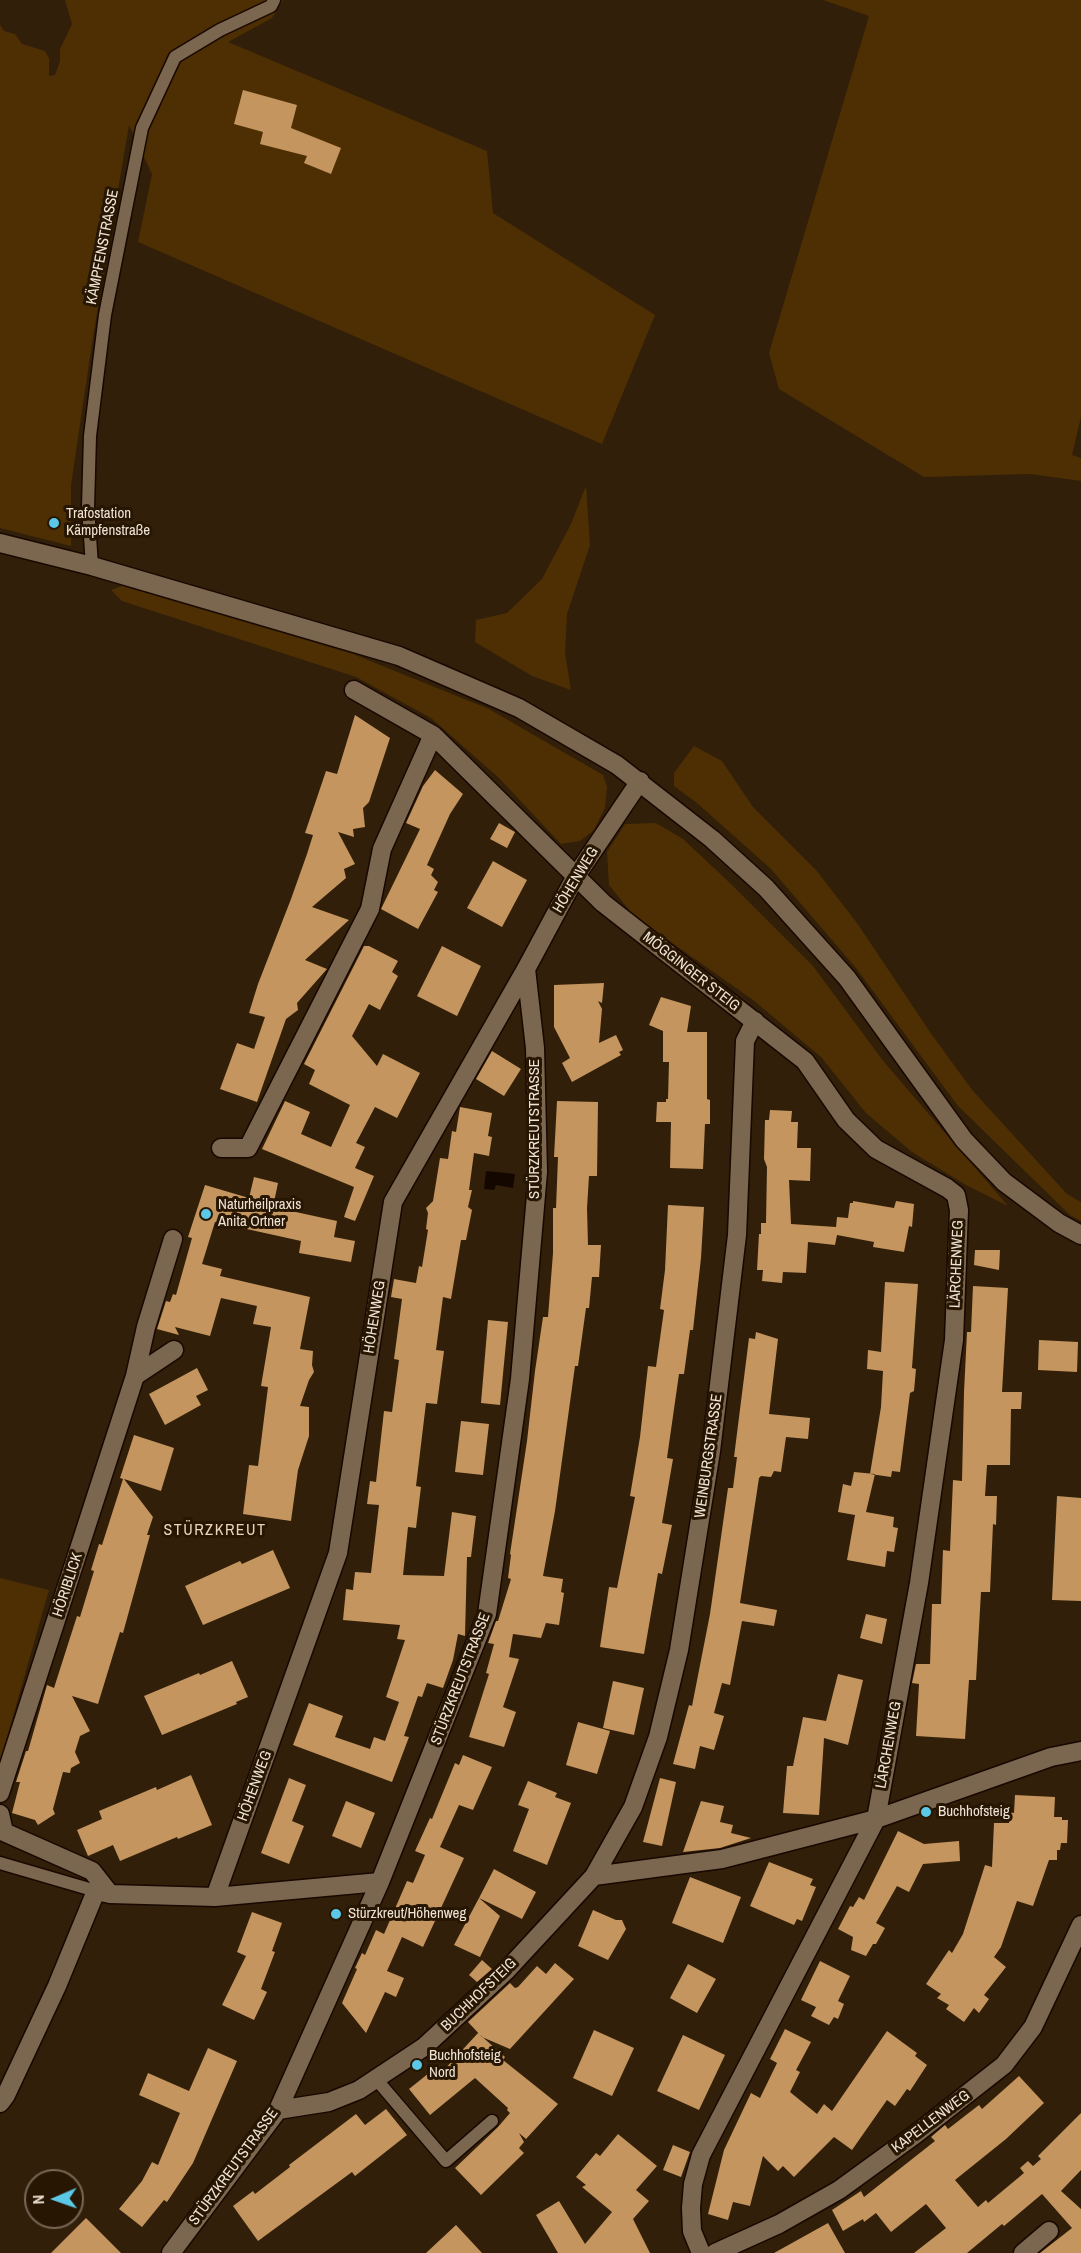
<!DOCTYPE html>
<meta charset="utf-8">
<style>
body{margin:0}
#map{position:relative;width:1081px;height:2253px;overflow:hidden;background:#311f09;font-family:"Archivo Narrow",sans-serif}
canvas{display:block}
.north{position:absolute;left:24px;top:2169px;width:60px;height:60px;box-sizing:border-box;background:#271602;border:2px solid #776856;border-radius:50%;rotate:268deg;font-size:16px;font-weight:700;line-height:24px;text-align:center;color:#efe3d5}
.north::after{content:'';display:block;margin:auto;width:21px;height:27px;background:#5bc8e7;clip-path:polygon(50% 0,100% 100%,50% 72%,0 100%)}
</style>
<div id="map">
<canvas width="1081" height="2253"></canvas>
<div class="north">N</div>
</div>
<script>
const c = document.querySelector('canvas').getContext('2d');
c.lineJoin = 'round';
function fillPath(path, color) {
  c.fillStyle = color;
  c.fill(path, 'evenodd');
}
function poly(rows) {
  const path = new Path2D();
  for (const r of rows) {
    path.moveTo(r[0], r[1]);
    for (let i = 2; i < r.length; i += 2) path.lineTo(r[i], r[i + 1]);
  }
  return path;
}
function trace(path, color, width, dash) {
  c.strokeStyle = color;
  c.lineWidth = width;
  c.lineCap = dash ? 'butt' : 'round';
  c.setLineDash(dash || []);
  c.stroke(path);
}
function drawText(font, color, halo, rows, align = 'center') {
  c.font = font + ' "Archivo Narrow",sans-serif';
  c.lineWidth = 6;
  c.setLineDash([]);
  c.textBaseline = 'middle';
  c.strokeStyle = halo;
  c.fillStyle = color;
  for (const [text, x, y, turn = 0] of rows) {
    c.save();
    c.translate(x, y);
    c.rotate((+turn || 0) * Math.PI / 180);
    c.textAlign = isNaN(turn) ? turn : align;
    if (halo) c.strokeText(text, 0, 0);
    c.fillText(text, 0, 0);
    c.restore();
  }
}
fillPath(poly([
 [65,0,283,0,272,18,228,42,487,151,493,213,655,315,602,444,138,242,152,174,129,125,93,337,71,485,71,546,0,528,0,25,4,31,15,34,22,44,45,51,49,58,49,76,55,75,60,61,60,49,72,24],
 [823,0,1081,0,1081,417,1072,455,1081,458,1081,481,1030,474,924,477,779,389,769,353,869,16],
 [586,486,590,545,567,614,565,653,571,690,532,676,475,642,476,620,507,613,542,579,571,524],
 [122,586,353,654,489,709,603,775,607,787,605,808,594,830,580,841,561,844,499,778,431,718,356,677,122,601,111,590],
 [694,746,722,761,753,807,816,870,857,923,932,1035,973,1091,1067,1194,1081,1202,1081,1221,1070,1215,958,1106,856,968,771,869,697,803,674,786,674,773],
 [656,823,683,839,730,883,813,966,884,1062,1008,1206,966,1185,912,1152,866,1113,821,1057,753,1000,634,916,609,885,607,852,625,824],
 [0,1578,49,1590,0,1762]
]), '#4e2f04');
fillPath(poly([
 [486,1171,515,1174,513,1188,496,1185,494,1190,484,1189]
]), '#130700');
fillPath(poly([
 [243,90,297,105,291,128,341,148,331,174,304,163,307,156,260,144,263,132,234,124],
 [355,715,390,738,369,802,363,808,365,827,353,829,354,837,338,832,355,864,344,869,346,878,312,907,349,920,305,960,327,969,297,1003,298,1010,286,1019,257,1102,220,1089,237,1043,254,1049,265,1017,249,1013,258,984,291,899,307,854,313,835,305,833,326,771,337,774],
 [435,770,463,794,450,814,427,865,434,869,431,875,438,882,434,890,438,892,418,929,381,909,420,829,406,823,423,786],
 [499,823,515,832,507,848,490,839],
 [493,861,527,880,502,927,467,908],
 [364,946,369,946,398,961,392,972,398,976,380,1010,369,1004,352,1036,377,1066,383,1054,420,1073,397,1118,375,1107,356,1143,365,1147,355,1168,374,1176,355,1221,344,1217,354,1187,262,1149,285,1101,310,1112,301,1134,331,1147,350,1105,309,1084,315,1070,304,1064],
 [442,946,481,966,457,1016,417,996],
 [604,983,602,1003,598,1001,602,1009,599,1043,616,1035,623,1050,619,1052,621,1055,572,1082,562,1063,570,1058,554,1027,554,985],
 [661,997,691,1006,687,1032,707,1032,707,1099,710,1100,710,1124,705,1124,703,1169,670,1168,671,1122,656,1122,657,1102,666,1102,666,1099,668,1099,669,1062,663,1062,663,1031,649,1025],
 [492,1051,521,1069,504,1096,476,1079],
 [557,1101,598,1102,597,1176,589,1176,587,1208,588,1245,601,1245,599,1277,592,1277,589,1308,586,1308,578,1366,575,1366,555,1511,543,1576,563,1579,561,1592,564,1593,559,1625,546,1623,541,1638,513,1634,509,1657,519,1659,503,1707,516,1712,504,1747,469,1737,489,1674,486,1673,494,1644,488,1643,496,1621,498,1621,511,1579,508,1578,511,1555,510,1554,527,1441,535,1371,543,1317,548,1317,553,1253,553,1208,556,1208,558,1157,554,1157],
 [460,1107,492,1113,488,1136,492,1137,489,1156,474,1153,469,1190,472,1190,468,1207,472,1210,466,1240,461,1240,451,1299,443,1297,436,1350,444,1351,437,1404,426,1403,416,1486,421,1487,416,1528,408,1527,403,1575,444,1576,452,1512,476,1516,471,1557,467,1557,465,1636,458,1634,453,1660,443,1688,427,1683,422,1697,418,1696,404,1736,409,1737,392,1782,293,1745,309,1703,343,1716,335,1737,370,1749,374,1737,385,1741,399,1702,386,1697,405,1640,397,1639,400,1625,343,1620,346,1589,353,1590,355,1572,371,1573,379,1505,367,1504,370,1481,376,1482,384,1411,392,1412,399,1360,394,1359,402,1299,391,1297,394,1279,416,1283,419,1266,422,1267,428,1230,426,1229,428,1213,426,1208,433,1201,440,1158,448,1159,452,1131,456,1132],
 [770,1110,792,1111,791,1122,798,1122,797,1148,811,1148,810,1181,789,1180,791,1224,836,1227,837,1217,848,1218,850,1203,853,1203,853,1201,894,1208,896,1201,914,1204,912,1227,909,1226,904,1252,873,1247,874,1242,837,1235,835,1245,808,1242,806,1273,783,1272,782,1283,762,1281,763,1270,757,1270,759,1234,761,1234,761,1223,766,1223,767,1167,764,1159,765,1120,769,1120],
 [254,1177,278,1183,273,1207,337,1221,334,1237,355,1241,351,1262,299,1253,301,1241,215,1222,202,1264,222,1269,220,1276,310,1297,300,1349,313,1351,312,1365,314,1372,309,1380,300,1406,309,1407,309,1436,298,1470,291,1521,243,1514,249,1465,258,1466,268,1387,261,1386,271,1327,253,1324,257,1306,221,1298,210,1336,175,1327,179,1335,157,1329,166,1301,170,1302,173,1294,176,1295,192,1238,188,1237,205,1185,249,1198],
 [668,1205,704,1207,701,1258,693,1330,690,1330,684,1374,679,1374,667,1458,673,1459,662,1523,672,1525,662,1574,658,1573,644,1654,600,1647,609,1587,617,1588,635,1497,630,1496,640,1437,648,1366,656,1367,664,1310,660,1309,665,1270],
 [975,1250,1000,1250,999,1270,974,1265],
 [885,1282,918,1284,912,1368,916,1369,914,1391,910,1393,900,1472,892,1471,891,1477,870,1474,881,1407,883,1371,867,1369,868,1350,881,1352],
 [973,1286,1008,1288,1002,1392,1022,1392,1021,1409,1011,1409,1010,1465,987,1465,985,1496,997,1496,996,1525,993,1524,990,1592,981,1592,976,1680,969,1680,965,1739,916,1736,919,1684,912,1683,916,1664,930,1664,932,1604,941,1604,943,1550,950,1551,953,1480,962,1481,964,1392,967,1332,971,1332],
 [488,1320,508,1322,500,1405,481,1403],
 [756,1332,778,1339,769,1414,810,1418,808,1439,786,1437,781,1472,774,1471,771,1477,761,1476,759,1478,740,1603,777,1610,774,1626,742,1621,730,1685,722,1683,714,1713,724,1716,714,1750,700,1746,695,1769,673,1764,689,1705,692,1706,710,1614,728,1488,733,1488,737,1457,734,1457,749,1338,755,1339],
 [1039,1340,1078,1342,1077,1372,1038,1370],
 [197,1368,208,1390,196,1396,201,1405,165,1425,149,1394],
 [461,1421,489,1424,483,1475,455,1472],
 [134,1435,174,1448,161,1491,124,1479,153,1517,147,1535,150,1535,123,1633,120,1632,98,1704,72,1696,90,1731,80,1736,75,1752,80,1763,71,1768,70,1773,63,1772,53,1809,55,1814,38,1825,35,1820,12,1813,20,1782,16,1782,26,1751,28,1751,47,1685,54,1688,77,1616,80,1617,94,1571,91,1570,99,1544,102,1545,123,1479,120,1478],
 [854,1472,875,1474,866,1512,894,1517,893,1527,898,1528,894,1552,887,1551,885,1567,847,1560,855,1515,838,1512,843,1484,851,1486],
 [1057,1496,1081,1498,1081,1601,1052,1600],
 [273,1550,290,1588,203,1625,185,1586,240,1561,242,1564],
 [866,1614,887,1619,882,1644,860,1638],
 [232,1661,248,1697,236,1702,237,1704,162,1735,144,1696,199,1673,200,1675],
 [838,1674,863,1680,848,1745,824,1738,819,1815,783,1813,787,1766,793,1766,803,1717,826,1721],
 [613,1681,644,1688,634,1735,603,1728],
 [578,1722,610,1731,597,1774,566,1765],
 [463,1755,492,1767,473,1810,459,1805,440,1847,464,1858,423,1947,402,1937,387,1971,404,1978,396,1997,385,1992,366,2033,342,2003,357,1969,355,1968,362,1953,365,1955,376,1930,384,1934,407,1881,413,1883,425,1855,415,1851,430,1818,432,1819,455,1763,459,1765],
 [191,1775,212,1825,178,1839,177,1837,120,1861,113,1845,88,1856,77,1830,102,1819,99,1811,156,1787,157,1790],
 [289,1778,306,1785,292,1821,304,1826,289,1864,261,1853],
 [660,1778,676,1782,662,1846,643,1842],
 [528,1781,557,1793,555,1797,571,1803,547,1865,513,1851,529,1809,518,1805],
 [1015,1795,1055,1797,1054,1817,1062,1817,1062,1820,1068,1820,1067,1843,1061,1843,1060,1850,1057,1850,1057,1860,1049,1860,1033,1906,1017,1901,1001,1947,994,1957,1006,1967,984,1995,989,1999,979,2013,974,2008,964,2022,946,2009,949,2005,937,1998,941,1994,926,1984,949,1950,952,1953,963,1934,985,1865,992,1867,994,1823,1009,1823,1009,1812,1014,1813],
 [346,1801,375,1813,361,1848,332,1836],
 [701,1801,724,1806,720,1822,733,1825,731,1833,751,1838,720,1848,683,1852],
 [898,1831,924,1844,959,1841,960,1861,923,1864,909,1892,897,1886,876,1923,885,1928,876,1944,873,1944,866,1956,851,1950,853,1937,838,1929,850,1906,853,1907,859,1897,864,1900],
 [769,1862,813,1879,810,1885,816,1887,802,1921,797,1919,794,1925,750,1906],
 [494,1869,536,1892,522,1919,479,1898],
 [690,1877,741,1897,723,1943,672,1923],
 [479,1898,500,1916,480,1957,454,1945],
 [593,1910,616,1920,622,1920,626,1929,608,1960,578,1946],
 [252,1912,282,1923,272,1951,275,1952,261,1989,267,1992,254,2020,222,2005,246,1956,237,1952],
 [482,1960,492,1969,477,1982,469,1975],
 [820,1961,850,1976,838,2001,844,2004,838,2019,834,2017,829,2025,811,2016,816,2007,801,2000],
 [555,1963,574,1979,510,2049,482,2037,468,2022,510,1983,515,1988,518,1987,537,1966,546,1974],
 [688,1964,716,1979,697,2013,670,1998],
 [785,2029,811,2042,796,2070,800,2072,790,2092,817,2114,824,2104,832,2111,887,2031,917,2053,915,2056,927,2065,910,2091,907,2089,895,2106,887,2100,852,2150,834,2137,794,2177,783,2166,778,2171,763,2156,750,2206,733,2202,728,2220,708,2214,724,2150,751,2093,760,2098,777,2063,770,2059],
 [594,2030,634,2048,612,2096,573,2078],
 [478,2033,505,2057,503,2060,558,2104,526,2139,519,2133,524,2142,519,2148,524,2153,481,2195,455,2168,498,2127,510,2113,507,2110,508,2108,475,2078,430,2115,409,2089,439,2065,443,2071],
 [683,2035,725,2055,699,2110,657,2091],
 [208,2048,237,2061,193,2163,167,2202,164,2200,142,2227,119,2209,142,2181,152,2162,158,2165,180,2113,139,2095,148,2073,189,2091],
 [1019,2076,1044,2103,1006,2139,955,2180,978,2207,986,2200,988,2203,1024,2173,1020,2168,1028,2161,1033,2166,1041,2159,1038,2156,1081,2113,1081,2170,1061,2191,1081,2209,1081,2253,1040,2253,1072,2228,1042,2194,1004,2226,1002,2224,967,2253,914,2253,946,2228,926,2204,891,2232,876,2213,864,2222,863,2219,843,2231,832,2210,861,2191,864,2197,935,2141,931,2137,945,2125,948,2129,979,2105,982,2109],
 [386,2109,407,2135,355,2176,352,2172,258,2241,233,2206,253,2191,255,2194,290,2167,289,2165,356,2114,365,2125],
 [618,2134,657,2166,636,2190,649,2201,633,2219,650,2253,558,2253,536,2215,559,2201,585,2244,612,2212,582,2187,586,2185,576,2177,596,2153,600,2156],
 [673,2145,690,2152,681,2177,663,2170],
 [86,2218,121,2253,51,2253],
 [828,2223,845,2253,774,2253],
 [456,2225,482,2253,426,2253]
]), '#c4955e');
const service = poly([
 [92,566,88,507,90,436,105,315,142,128,175,57,220,30,271,6,274,0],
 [0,1863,96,1891],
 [376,2079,446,2161,492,2121]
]);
const minor = poly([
 [354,690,433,735,603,903,805,1061,846,1120,876,1149,947,1188,956,1195,959,1210,954,1340,919,1583,876,1819,701,2155,693,2184,691,2208,692,2231,701,2253],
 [221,1148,248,1148,370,909,382,849,433,735],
 [135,1376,146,1327,173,1239],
 [0,1793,135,1376,174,1350],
 [0,1814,4,1832,92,1871,110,1894],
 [594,1876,633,1807,658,1737,679,1650,711,1451,737,1235,745,1041,755,1021],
 [215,1897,380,1882],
 [0,2103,6,2095,57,1986,96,1891,110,1894,215,1897,338,1553,393,1202,526,969,576,876,640,781],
 [278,2110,329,2102,359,2090,424,2047,506,1971,594,1876,722,1859,876,1819,1051,1757,1081,1751],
 [171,2253,278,2110,380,1882,487,1614,520,1379,538,1172,535,1048,526,969],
 [715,2253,779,2224,839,2190,916,2134,1004,2065,1033,2027,1081,1925],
 [1023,2253,1049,2231]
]);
const tertiary = poly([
 [0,543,92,566,399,656,519,708,617,765,712,839,766,888,847,978,964,1140,1004,1182,1059,1223,1081,1235]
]);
trace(service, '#180800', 15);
trace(minor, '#180800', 21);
trace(tertiary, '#180800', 21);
trace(service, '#7b674f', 12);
trace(minor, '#7b674f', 18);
trace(tertiary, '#7b674f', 18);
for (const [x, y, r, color] of [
 [54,523,6,"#5bc8e7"],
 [206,1214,6,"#5bc8e7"],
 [926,1812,6,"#5bc8e7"],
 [336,1914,6,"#5bc8e7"],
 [417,2065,6,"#5bc8e7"]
]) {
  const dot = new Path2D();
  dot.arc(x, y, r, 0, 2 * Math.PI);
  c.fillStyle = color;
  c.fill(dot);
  trace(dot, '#271602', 2);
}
drawText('15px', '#efe3d5', '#271602', [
 ["KÄMPFENSTRASSE",103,247,-79],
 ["HÖHENWEG",576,880,-59],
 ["MÖGGINGER STEIG",691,972,38],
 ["STÜRZKREUTSTRASSE",535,1129,-90],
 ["LÄRCHENWEG",957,1264,-88],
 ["HÖHENWEG",375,1317,-81],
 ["WEINBURGSTRASSE",709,1456,-82],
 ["HÖRIBLICK",68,1585,-72],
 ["STÜRZKREUTSTRASSE",461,1679,-69],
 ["LÄRCHENWEG",889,1745,-80],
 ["HÖHENWEG",255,1786,-70],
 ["BUCHHOFSTEIG",479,1995,-44],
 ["KAPELLENWEG",931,2122,-37],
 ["STÜRZKREUTSTRASSE",234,2167,-54]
]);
drawText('15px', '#efe3d5', '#271602', [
 ["Trafostation",66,514],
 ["Kämpfenstraße",66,531],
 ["Naturheilpraxis",218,1205],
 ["Anita Ortner",218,1222],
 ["Buchhofsteig",938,1812],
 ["Stürzkreut/Höhenweg",348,1914],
 ["Buchhofsteig",429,2056],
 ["Nord",429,2073]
], 'left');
c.letterSpacing = '1.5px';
drawText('16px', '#ead3b9', '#271602', [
 ["STÜRZKREUT",215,1531]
]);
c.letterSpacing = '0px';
</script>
